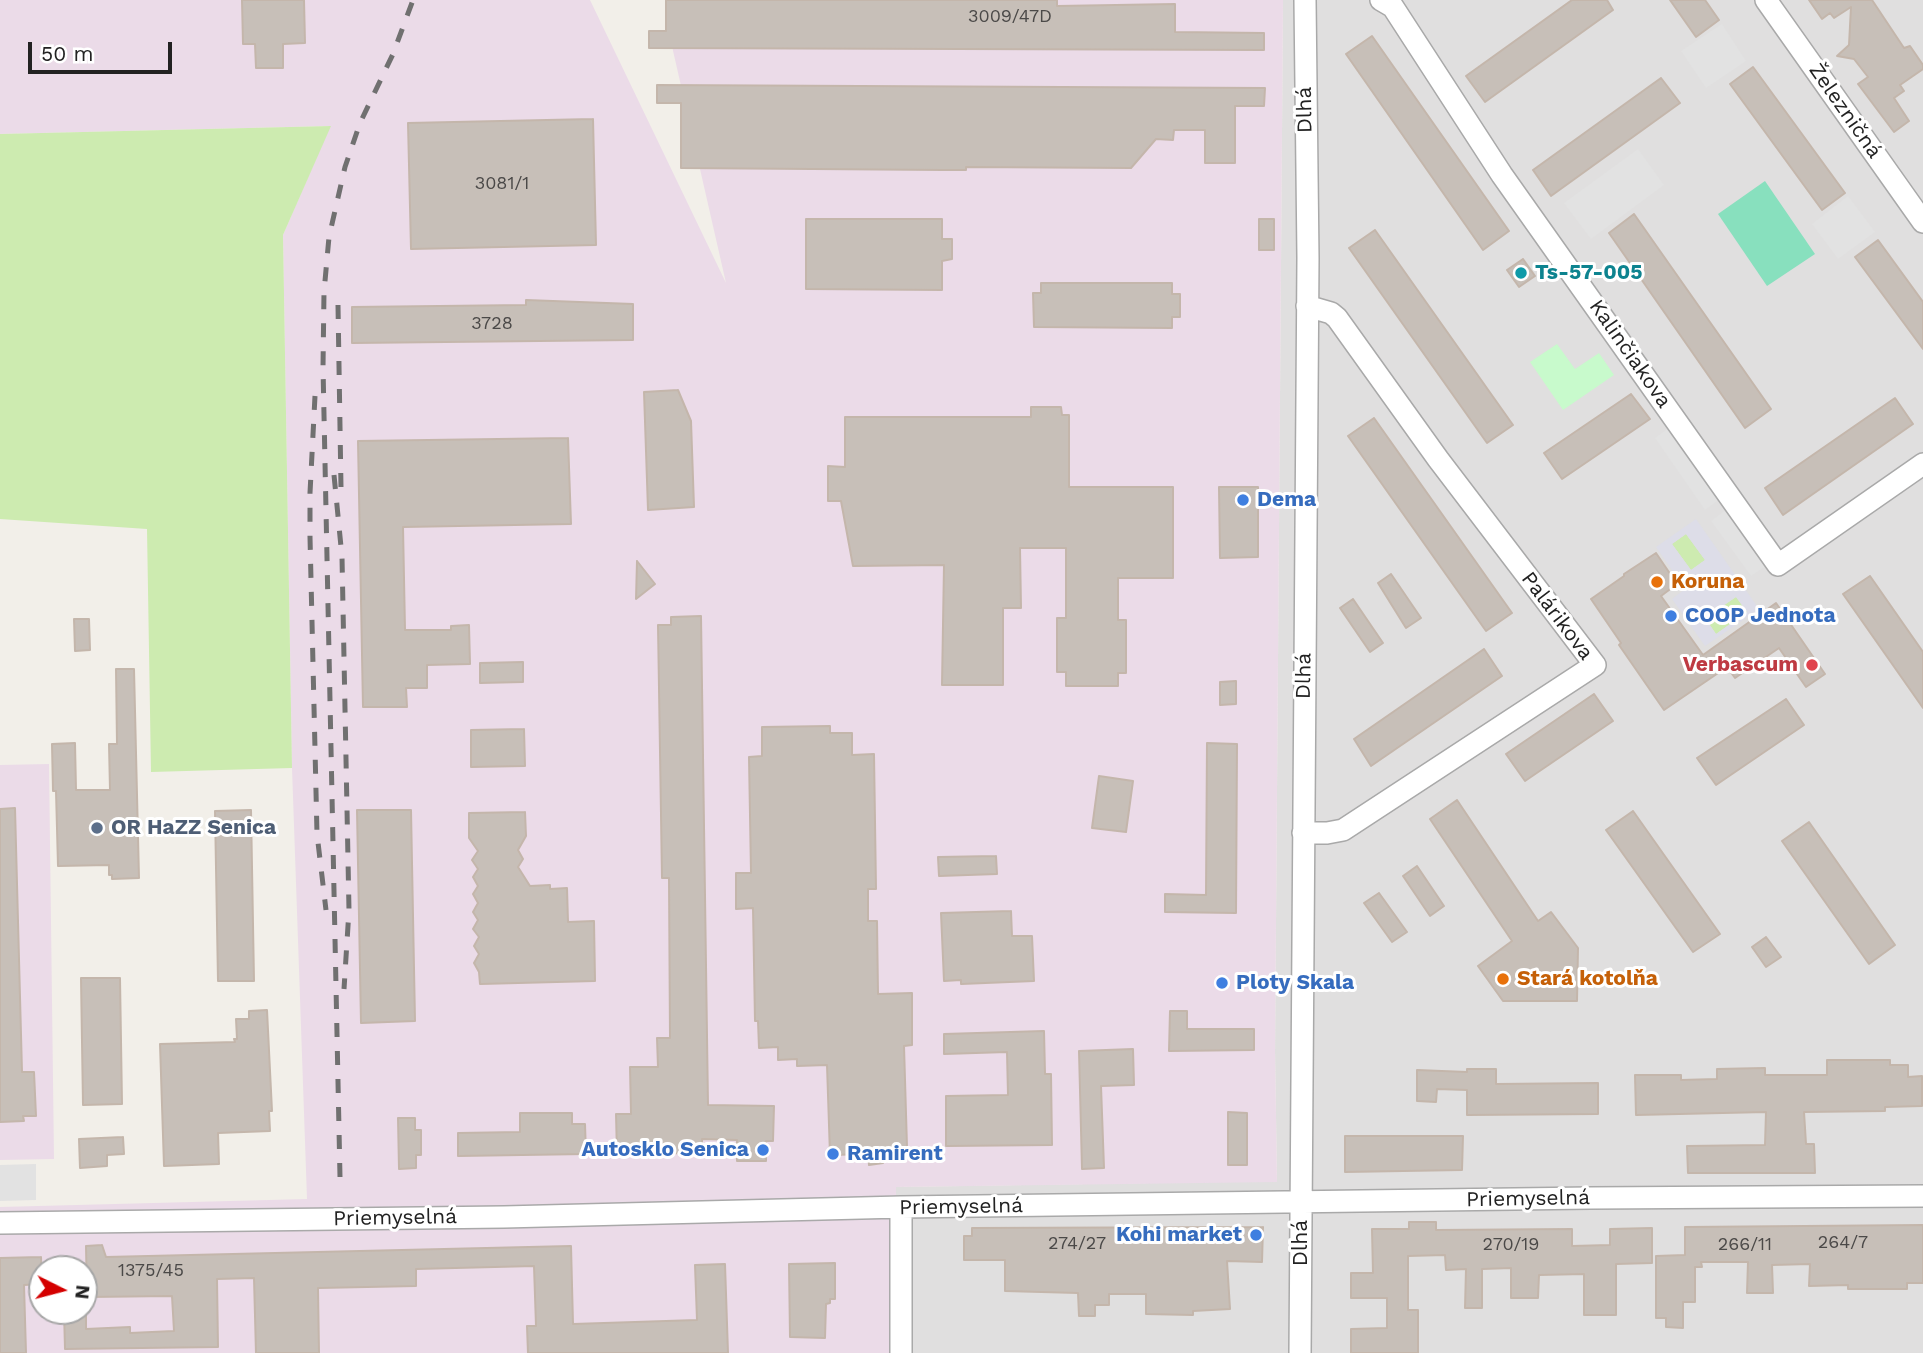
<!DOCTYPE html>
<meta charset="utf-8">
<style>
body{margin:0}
#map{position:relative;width:1923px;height:1353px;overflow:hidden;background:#f2efe9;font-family:"Work Sans",sans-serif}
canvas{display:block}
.north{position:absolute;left:28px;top:1255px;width:70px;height:70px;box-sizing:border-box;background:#fff;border:2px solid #a7a7a7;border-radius:50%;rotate:96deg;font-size:19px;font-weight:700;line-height:28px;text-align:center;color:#222}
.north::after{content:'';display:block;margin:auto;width:24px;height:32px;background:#d40000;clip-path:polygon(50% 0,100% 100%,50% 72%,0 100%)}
.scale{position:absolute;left:28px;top:42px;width:144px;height:32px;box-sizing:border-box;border:4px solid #222;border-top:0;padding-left:9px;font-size:21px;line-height:24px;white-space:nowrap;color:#222;-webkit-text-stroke:5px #fff;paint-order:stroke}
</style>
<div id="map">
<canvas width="1923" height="1353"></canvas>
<div class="north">N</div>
<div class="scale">50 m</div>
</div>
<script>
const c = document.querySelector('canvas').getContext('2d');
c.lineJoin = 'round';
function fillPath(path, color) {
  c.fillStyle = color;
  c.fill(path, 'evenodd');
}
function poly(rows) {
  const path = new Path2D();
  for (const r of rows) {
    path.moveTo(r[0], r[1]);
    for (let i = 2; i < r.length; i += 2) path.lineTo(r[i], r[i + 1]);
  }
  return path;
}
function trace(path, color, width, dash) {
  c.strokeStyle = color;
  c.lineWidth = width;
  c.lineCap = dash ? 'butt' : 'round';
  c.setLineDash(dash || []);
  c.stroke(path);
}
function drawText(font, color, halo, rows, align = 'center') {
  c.font = font + ' "Work Sans",sans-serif';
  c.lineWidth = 6;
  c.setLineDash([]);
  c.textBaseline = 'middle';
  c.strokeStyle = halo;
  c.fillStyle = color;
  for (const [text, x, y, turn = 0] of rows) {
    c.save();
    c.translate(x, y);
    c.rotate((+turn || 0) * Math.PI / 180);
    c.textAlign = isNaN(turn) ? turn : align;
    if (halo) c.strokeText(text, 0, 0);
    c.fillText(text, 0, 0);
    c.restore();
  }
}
fillPath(poly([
 [1283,0,1923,0,1923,1353,895,1353,896,1187,1277,1181,1275,1052]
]), '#e0dfdf');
fillPath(poly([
 [0,0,590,0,726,283,666,20,666,0,1283,0,1275,1052,1277,1182,896,1187,895,1353,0,1353,0,1207,307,1199,292,768,283,235,330,126,0,134],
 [42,1269,84,1269,84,1311,42,1311],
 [49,764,54,1159,0,1160,0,765]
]), '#ebdbe8');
fillPath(poly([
 [331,126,283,235,292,768,151,772,147,529,0,519,0,134],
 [1686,534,1705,560,1691,570,1672,544],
 [1736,597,1747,612,1716,634,1705,618]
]), '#cdebb0');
fillPath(poly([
 [1557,344,1575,369,1599,353,1614,375,1563,410,1530,362]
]), '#c8facc');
fillPath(poly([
 [1765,181,1815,254,1767,286,1718,214]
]), '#88e0be');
fillPath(poly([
 [1722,24,1746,61,1706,88,1681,51],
 [1638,149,1664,185,1591,239,1564,203],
 [1848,196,1875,232,1838,259,1812,224],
 [1678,421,1728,493,1705,510,1655,438],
 [1735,503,1775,560,1751,576,1711,521],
 [36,1164,36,1200,0,1201,0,1165]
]), '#e2e2e2');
fillPath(poly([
 [1696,519,1759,609,1705,646,1672,599,1685,589,1656,547],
 [1686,534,1705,560,1691,570,1672,544],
 [1736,597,1747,612,1716,634,1705,618]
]), '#dddde8');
const building = poly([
 [242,0,304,0,305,43,283,44,283,68,256,68,255,44,243,44,242,0],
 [666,0,1057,0,1057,6,1175,4,1175,32,1264,33,1264,50,649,48,649,31,666,31,666,0],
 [1572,0,1607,0,1613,10,1485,102,1466,76,1572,0],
 [1670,0,1705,0,1719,20,1696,37,1670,0],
 [1809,0,1872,0,1904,48,1910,46,1923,65,1923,69,1900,85,1904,91,1894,98,1909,121,1894,132,1858,84,1868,77,1854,59,1837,56,1849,45,1851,7,1834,18,1830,13,1822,19,1809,0],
 [1372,36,1509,231,1483,250,1346,54,1372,36],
 [1753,67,1845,193,1822,210,1730,84,1753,67],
 [1661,78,1680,103,1551,196,1533,170,1661,78],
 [657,85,1265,88,1264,106,1235,106,1235,163,1205,163,1205,130,1174,130,1173,140,1156,139,1131,168,966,167,966,170,943,170,681,168,681,103,657,103,657,85],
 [593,119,596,245,411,249,408,123,593,119],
 [1634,214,1771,409,1745,428,1609,233,1634,214],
 [806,219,942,219,942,239,952,239,952,259,942,261,942,290,806,289,806,219],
 [1259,219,1274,219,1274,250,1259,250,1259,219],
 [1375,230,1513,425,1487,443,1349,248,1375,230],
 [1878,240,1923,302,1923,349,1855,257,1878,240],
 [1523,259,1535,276,1519,287,1507,270,1523,259],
 [1041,283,1172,283,1172,294,1180,294,1180,317,1172,317,1172,328,1034,327,1033,293,1041,293,1041,283],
 [526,300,633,304,633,340,352,343,352,307,526,305,526,300],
 [678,390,691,421,694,507,648,510,644,392,678,390],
 [1631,394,1650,419,1562,479,1544,453,1631,394],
 [1895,398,1913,424,1783,515,1765,488,1895,398],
 [1031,407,1061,407,1062,415,1069,415,1069,487,1173,487,1173,578,1118,578,1118,620,1126,620,1126,673,1118,673,1118,686,1066,686,1066,672,1057,672,1057,618,1066,618,1066,548,1020,548,1021,608,1003,608,1003,685,942,685,944,565,853,566,841,501,828,501,828,466,845,467,845,417,1031,417,1031,407],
 [1374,418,1512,613,1486,631,1348,436,1374,418],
 [568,438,571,524,403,527,405,630,451,630,451,626,469,625,470,664,427,665,427,688,406,688,407,707,363,707,358,441,568,438],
 [1219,487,1258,487,1258,557,1220,558,1219,487],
 [1656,553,1677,584,1661,596,1703,655,1776,603,1825,674,1806,687,1779,648,1735,678,1727,667,1664,710,1619,645,1621,643,1591,599,1624,576,1624,574,1656,553],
 [637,561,655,584,636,599,637,561],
 [1391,574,1421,618,1406,628,1378,583,1391,574],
 [1870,576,1923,652,1923,708,1843,594,1870,576],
 [1353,599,1383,643,1370,652,1340,608,1353,599],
 [701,616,708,1105,774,1106,773,1141,766,1141,766,1161,737,1161,737,1140,702,1139,702,1153,617,1154,616,1114,631,1114,630,1067,658,1067,657,1038,670,1038,669,878,662,878,658,625,671,625,671,617,701,616],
 [74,619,89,619,90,650,75,651,74,619],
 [1484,649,1502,676,1371,766,1354,739,1484,649],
 [523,662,523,682,480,683,480,663,523,662],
 [116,669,134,669,139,878,112,879,112,875,109,875,109,865,58,866,56,791,53,791,52,744,75,743,76,790,110,790,109,744,117,744,116,669],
 [1236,681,1236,704,1220,705,1220,682,1236,681],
 [1594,694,1613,721,1525,781,1506,754,1594,694],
 [1786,699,1804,725,1716,785,1697,758,1786,699],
 [830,726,830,733,852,733,852,755,874,754,876,889,868,889,868,921,877,921,878,994,912,993,912,1045,904,1046,907,1147,882,1148,883,1163,869,1165,868,1154,830,1155,827,1065,797,1066,797,1059,778,1060,778,1047,759,1048,758,1021,755,1021,753,908,736,909,736,873,751,873,749,757,762,756,762,727,830,726],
 [524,729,525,766,471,767,471,730,524,729],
 [1207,743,1237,744,1236,913,1165,912,1165,894,1206,895,1207,743],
 [1099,776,1133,781,1126,832,1092,828,1099,776],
 [1457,800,1538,921,1551,912,1578,948,1577,1001,1503,1001,1478,966,1512,941,1430,819,1457,800],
 [15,808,22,1072,34,1072,36,1116,23,1116,24,1121,0,1122,0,809,15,808],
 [251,810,254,981,218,981,215,811,251,810],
 [357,810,411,810,415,1021,361,1023,357,810],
 [1633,811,1720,934,1693,952,1606,830,1633,811],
 [525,812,526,836,518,850,523,859,518,867,530,886,550,885,550,889,567,888,568,922,594,921,595,981,480,984,479,972,474,963,479,954,474,946,479,937,473,929,478,920,473,912,478,903,473,894,478,886,473,877,478,869,472,860,478,851,469,838,469,813,525,812],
 [1809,822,1895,945,1869,964,1782,841,1809,822],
 [996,856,997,874,939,876,938,857,996,856],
 [1417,866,1444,906,1430,916,1403,876,1417,866],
 [1379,893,1407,932,1392,942,1364,903,1379,893],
 [1011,911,1012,936,1032,936,1034,981,961,984,961,980,944,981,941,913,1011,911],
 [1766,937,1781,957,1766,967,1752,947,1766,937],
 [81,978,120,978,122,1104,83,1105,81,978],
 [267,1010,272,1111,269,1111,270,1131,218,1133,219,1164,164,1166,160,1044,235,1042,234,1039,237,1039,236,1019,249,1019,249,1011,267,1010],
 [1170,1011,1187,1011,1187,1029,1254,1029,1254,1050,1169,1051,1170,1011],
 [1044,1031,1045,1074,1051,1074,1052,1145,946,1146,946,1096,1008,1095,1007,1052,944,1054,944,1034,1044,1031],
 [1133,1049,1134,1085,1101,1086,1104,1168,1082,1169,1079,1051,1133,1049],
 [1827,1060,1890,1060,1890,1065,1908,1065,1908,1077,1922,1076,1922,1106,1885,1107,1885,1111,1804,1112,1806,1144,1814,1144,1815,1173,1688,1173,1687,1146,1765,1145,1766,1112,1636,1115,1635,1075,1681,1075,1681,1080,1717,1079,1717,1069,1765,1068,1765,1075,1827,1075,1827,1060],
 [1467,1069,1496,1069,1496,1084,1598,1083,1598,1114,1467,1115,1467,1090,1437,1089,1436,1102,1417,1101,1417,1070,1467,1072,1467,1069],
 [1228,1112,1247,1113,1247,1165,1228,1165,1228,1112],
 [520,1113,572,1113,572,1124,585,1124,586,1154,458,1156,458,1133,520,1132,520,1113],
 [398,1118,415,1118,415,1130,421,1130,421,1155,416,1155,416,1168,399,1169,398,1118],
 [1345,1136,1463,1136,1462,1170,1345,1172,1345,1136],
 [123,1137,124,1154,107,1155,107,1166,80,1168,79,1139,123,1137],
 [1409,1222,1436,1222,1436,1230,1572,1229,1572,1246,1610,1245,1610,1229,1652,1228,1652,1263,1616,1264,1616,1315,1584,1315,1584,1274,1539,1275,1538,1298,1511,1298,1511,1268,1482,1269,1482,1308,1465,1308,1466,1269,1446,1270,1445,1255,1408,1256,1408,1310,1418,1310,1418,1353,1351,1353,1351,1329,1387,1328,1387,1298,1351,1298,1351,1273,1373,1273,1372,1229,1409,1229,1409,1222],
 [1923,1225,1923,1283,1907,1283,1907,1289,1848,1289,1848,1285,1809,1286,1810,1264,1772,1265,1773,1293,1747,1293,1748,1262,1701,1262,1702,1267,1695,1267,1695,1302,1683,1302,1683,1328,1666,1327,1666,1318,1656,1318,1656,1256,1685,1255,1685,1227,1923,1225],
 [1263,1227,1262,1262,1227,1261,1230,1309,1193,1311,1193,1315,1146,1314,1146,1294,1109,1294,1109,1305,1095,1305,1095,1316,1079,1316,1078,1293,1005,1291,1005,1260,964,1260,964,1236,972,1236,972,1228,1263,1227],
 [102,1245,106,1257,571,1246,573,1324,697,1320,695,1265,725,1264,728,1353,528,1353,527,1326,536,1326,534,1266,416,1269,416,1286,318,1288,319,1353,256,1353,254,1278,217,1279,218,1347,65,1349,64,1311,86,1311,86,1329,130,1327,130,1333,174,1331,172,1296,87,1297,86,1246,102,1245],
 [41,1257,42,1284,24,1285,26,1353,0,1353,0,1258,41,1257],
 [835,1263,835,1299,830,1299,830,1303,826,1304,825,1338,790,1337,789,1264,835,1263]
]);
fillPath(building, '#c7bfb8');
trace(building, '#c4b6ab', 2);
const street = poly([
 [1381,0,1393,7,1502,175,1778,565,1923,464],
 [1766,0,1923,222],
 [1303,833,1327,833,1343,830,1595,665,1438,459,1337,318,1331,313,1307,306],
 [0,1223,504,1217,901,1207,1591,1198,1923,1196],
 [901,1353,901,1207],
 [1300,1353,1308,258,1305,0]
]);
trace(street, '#a9a9a9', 24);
trace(street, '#fff', 21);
trace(poly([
 [338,305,341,487],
 [315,396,310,493,310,537,317,834,326,910],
 [334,475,342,557,349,910,344,989],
 [340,1177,323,367,324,292,329,237,345,167,360,123,393,54,413,0]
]), '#707070', 5, [14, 14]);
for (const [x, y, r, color] of [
 [1521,273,7,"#0f9aa8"],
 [1243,500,7,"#3f7fe0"],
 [1657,582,7,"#e8710a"],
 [1671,616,7,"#3f7fe0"],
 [1812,665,7,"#e0444e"],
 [97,828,7,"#5c6f8a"],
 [1503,979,7,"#e8710a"],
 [1222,983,7,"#3f7fe0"],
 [763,1150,7,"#3f7fe0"],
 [833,1154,7,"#3f7fe0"],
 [1256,1235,7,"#3f7fe0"]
]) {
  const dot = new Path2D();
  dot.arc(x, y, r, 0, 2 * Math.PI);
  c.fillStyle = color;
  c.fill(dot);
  trace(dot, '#fff', 2.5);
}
drawText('18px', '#4b4948', null, [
 ["3009/47D",1010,17],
 ["3081/1",502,184],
 ["3728",492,324],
 ["264/7",1843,1243],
 ["274/27",1077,1244],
 ["270/19",1511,1245],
 ["266/11",1745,1245],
 ["1375/45",151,1271]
]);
drawText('21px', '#222', '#fff', [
 ["Dlhá",1305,110,-91],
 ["Železničná",1845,111,55],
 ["Kalinčiakova",1630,354,55],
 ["Palárikova",1557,616,53],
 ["Dlhá",1304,676,-89],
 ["Priemyselná",1528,1199,-1],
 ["Priemyselná",961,1207,-1],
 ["Priemyselná",395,1218,-1],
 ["Dlhá",1301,1243,-90]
]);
drawText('bold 21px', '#0d838f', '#fff', [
 ["Ts-57-005",1535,273]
], 'left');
drawText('bold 21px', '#366cbe', '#fff', [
 ["Dema",1257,500],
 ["COOP Jednota",1685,616],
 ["Ploty Skala",1236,983],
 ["Autosklo Senica",749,1150,"right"],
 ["Ramirent",847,1154],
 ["Kohi market",1242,1235,"right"]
], 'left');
drawText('bold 21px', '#c56008', '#fff', [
 ["Koruna",1671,582],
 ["Stará kotolňa",1517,979]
], 'left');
drawText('bold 21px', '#be3a42', '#fff', [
 ["Verbascum",1798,665]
], 'right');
drawText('bold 21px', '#4e5e75', '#fff', [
 ["OR HaZZ Senica",111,828]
], 'left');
</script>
